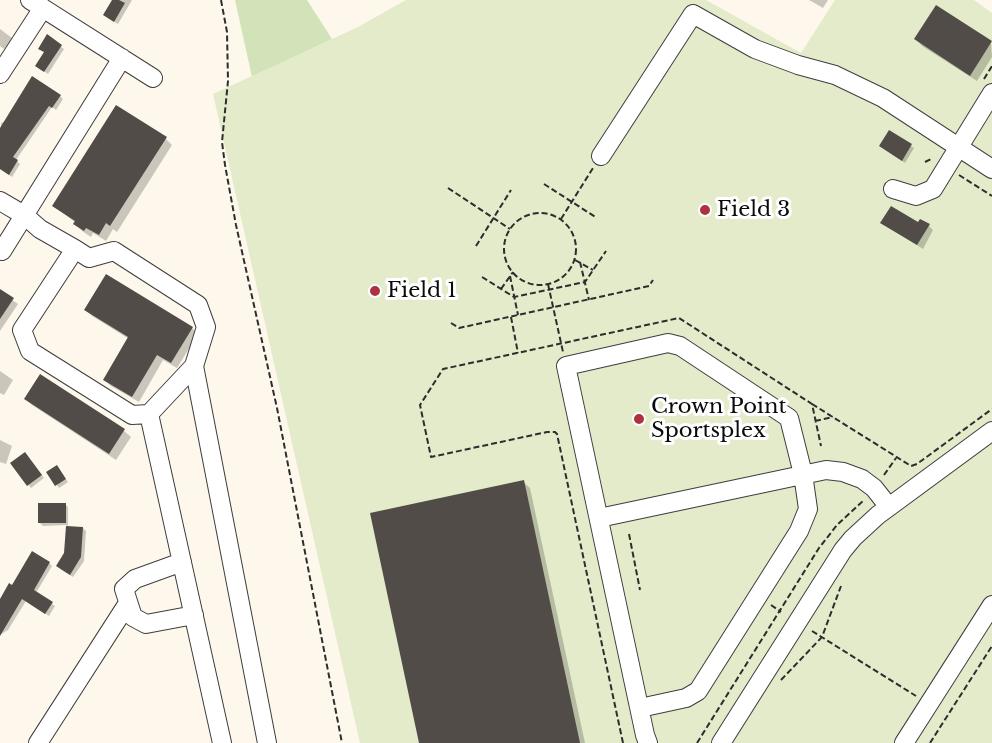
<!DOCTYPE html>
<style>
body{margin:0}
canvas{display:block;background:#fdf8eb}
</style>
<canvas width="992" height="743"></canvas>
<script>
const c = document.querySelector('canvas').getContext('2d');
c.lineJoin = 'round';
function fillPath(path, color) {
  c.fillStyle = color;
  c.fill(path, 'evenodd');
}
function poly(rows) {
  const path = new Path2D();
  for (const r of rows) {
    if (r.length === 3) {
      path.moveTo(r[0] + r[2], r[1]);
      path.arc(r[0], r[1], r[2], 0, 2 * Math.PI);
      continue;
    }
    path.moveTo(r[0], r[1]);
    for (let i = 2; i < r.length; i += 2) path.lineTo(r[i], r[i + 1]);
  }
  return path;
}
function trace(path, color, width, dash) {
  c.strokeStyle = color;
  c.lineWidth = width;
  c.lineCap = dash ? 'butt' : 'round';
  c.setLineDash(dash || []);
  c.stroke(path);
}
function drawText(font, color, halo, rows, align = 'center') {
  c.font = font + ' "Libre Baskerville",serif';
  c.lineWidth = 6;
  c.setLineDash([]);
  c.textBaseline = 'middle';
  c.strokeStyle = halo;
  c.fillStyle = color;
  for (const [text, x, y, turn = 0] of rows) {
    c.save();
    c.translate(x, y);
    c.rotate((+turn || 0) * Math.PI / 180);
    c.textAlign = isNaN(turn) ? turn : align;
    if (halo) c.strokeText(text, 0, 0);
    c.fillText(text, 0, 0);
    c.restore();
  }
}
fillPath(poly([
 [235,0,307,0,332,39,252,77]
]), '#d2e3b9');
fillPath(poly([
 [406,0,706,0,801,53,835,0,974,0,992,13,992,743,360,743,213,94,358,27]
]), '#e3ebca');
fillPath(poly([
 [114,0,132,0,118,24,108,18],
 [809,0,828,0,823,8],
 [0,29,12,38,4,49,0,46],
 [47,37,64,49,48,74,40,68,45,53,43,51],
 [916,39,991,42,992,57,977,81,922,46],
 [60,96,63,99,56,110,52,107,16,160,20,164,12,177,0,169,1,123],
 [890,132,914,148,905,163,880,146],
 [166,139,172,145,117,232,113,229,106,241,93,233,91,237,82,231,75,224,76,223,54,206],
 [882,223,919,224,929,226,933,230,923,249],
 [0,291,18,304,0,331],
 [86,310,192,328,198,334,177,368,163,360,139,402,111,386,105,380,129,339,92,316],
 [0,371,13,380,4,395,0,393],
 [40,376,124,431,131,437,116,460,32,405,26,399],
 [0,440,12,446,6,464,0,462],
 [28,457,44,478,31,488,12,463],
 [59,470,68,482,59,488,48,473],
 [523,482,530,488,585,743,421,743],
 [65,504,68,507,68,527,83,528,86,531,84,561,73,577,60,569,65,554,67,525,43,526,40,523],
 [49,563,52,566,36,593,55,606,49,616,26,601,8,630,0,635,0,602,13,587]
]), '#0003');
fillPath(poly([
 [112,0,119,0,125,3,114,22,103,15],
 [936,5,992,41,970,76,914,39],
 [47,34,62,45,44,72,35,66,44,52,38,49],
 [32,76,61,95,52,108,49,106,13,157,18,160,9,175,0,169,0,128],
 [116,105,167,137,110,226,106,223,99,235,86,228,84,231,73,224,75,221,52,206],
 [889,130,912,144,902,161,879,146],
 [891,206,918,222,920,219,930,224,917,245,880,223],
 [106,274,193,327,171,363,157,355,132,397,103,380,128,337,84,310],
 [0,289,14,298,0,319],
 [40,374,125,429,109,454,24,399],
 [25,452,42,475,27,486,10,463],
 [57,465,66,479,55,486,46,472],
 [524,480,580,743,419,743,370,513],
 [38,503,66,503,66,523,38,523],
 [66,526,83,527,81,557,70,575,56,566,64,553],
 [32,551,50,562,34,590,53,602,45,614,22,599,0,636,0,599,9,583,12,585]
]), '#524c49');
const minor = poly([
 [30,0,153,78],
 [0,74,43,8],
 [601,156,693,14,755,49,798,65,835,75,883,98,992,169],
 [893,189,916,196,933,189,992,93],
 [0,201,24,215,40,229,75,249,89,258,114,251,198,305,206,327,194,366,149,414,132,415,30,351,22,330,75,249],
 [2,251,122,58],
 [194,366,267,743],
 [149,414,222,743],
 [599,518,826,470,843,472,862,479,874,488,889,507],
 [182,562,135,579,124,589,133,617,146,624,194,615],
 [640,708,686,698,698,691,799,531,808,509,803,474,789,418,680,346,668,343,566,366,645,735,648,743],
 [38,743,128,603],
 [721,743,843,550,853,538,878,515,992,431],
 [904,743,992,605]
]);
trace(minor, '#3e3e3e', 20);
trace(poly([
 [221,0,227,32,228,81,222,142,225,165,236,225,277,408,342,743],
 [984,79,992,66],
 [925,162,933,158],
 [959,175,992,196],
 [544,184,597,218],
 [448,188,510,229],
 [540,249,36],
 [561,219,593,168],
 [476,246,511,190],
 [575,260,593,270],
 [580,262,589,300],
 [510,276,518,315],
 [482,277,514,297,585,282,606,251],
 [548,284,563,352],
 [501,289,513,272],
 [511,317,518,353],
 [451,323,459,328,649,286,653,280],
 [812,404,911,466,917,464,992,409],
 [815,421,833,417],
 [884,475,896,458],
 [629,534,640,590],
 [771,605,781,612],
 [812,631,916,696],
 [781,680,822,637,841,586],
 [623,743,557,434,555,432,547,432,431,457,420,405,443,369,679,318,812,404,821,446],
 [697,743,819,548,837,525,864,500],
 [930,743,992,646]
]), '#2d2d2d', 2, [6, 3]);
trace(minor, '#fff', 18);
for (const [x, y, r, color] of [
 [705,210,6,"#ac3242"],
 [375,291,6,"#ac3242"],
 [639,419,6,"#ac3242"]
]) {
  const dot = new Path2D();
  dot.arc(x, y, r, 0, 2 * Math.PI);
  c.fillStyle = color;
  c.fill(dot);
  trace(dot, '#fff', 2);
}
drawText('21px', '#0b0b0b', '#fff', [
 ["Field 3",717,210],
 ["Field 1",387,291],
 ["Crown Point",651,407],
 ["Sportsplex",651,431]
], 'left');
</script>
